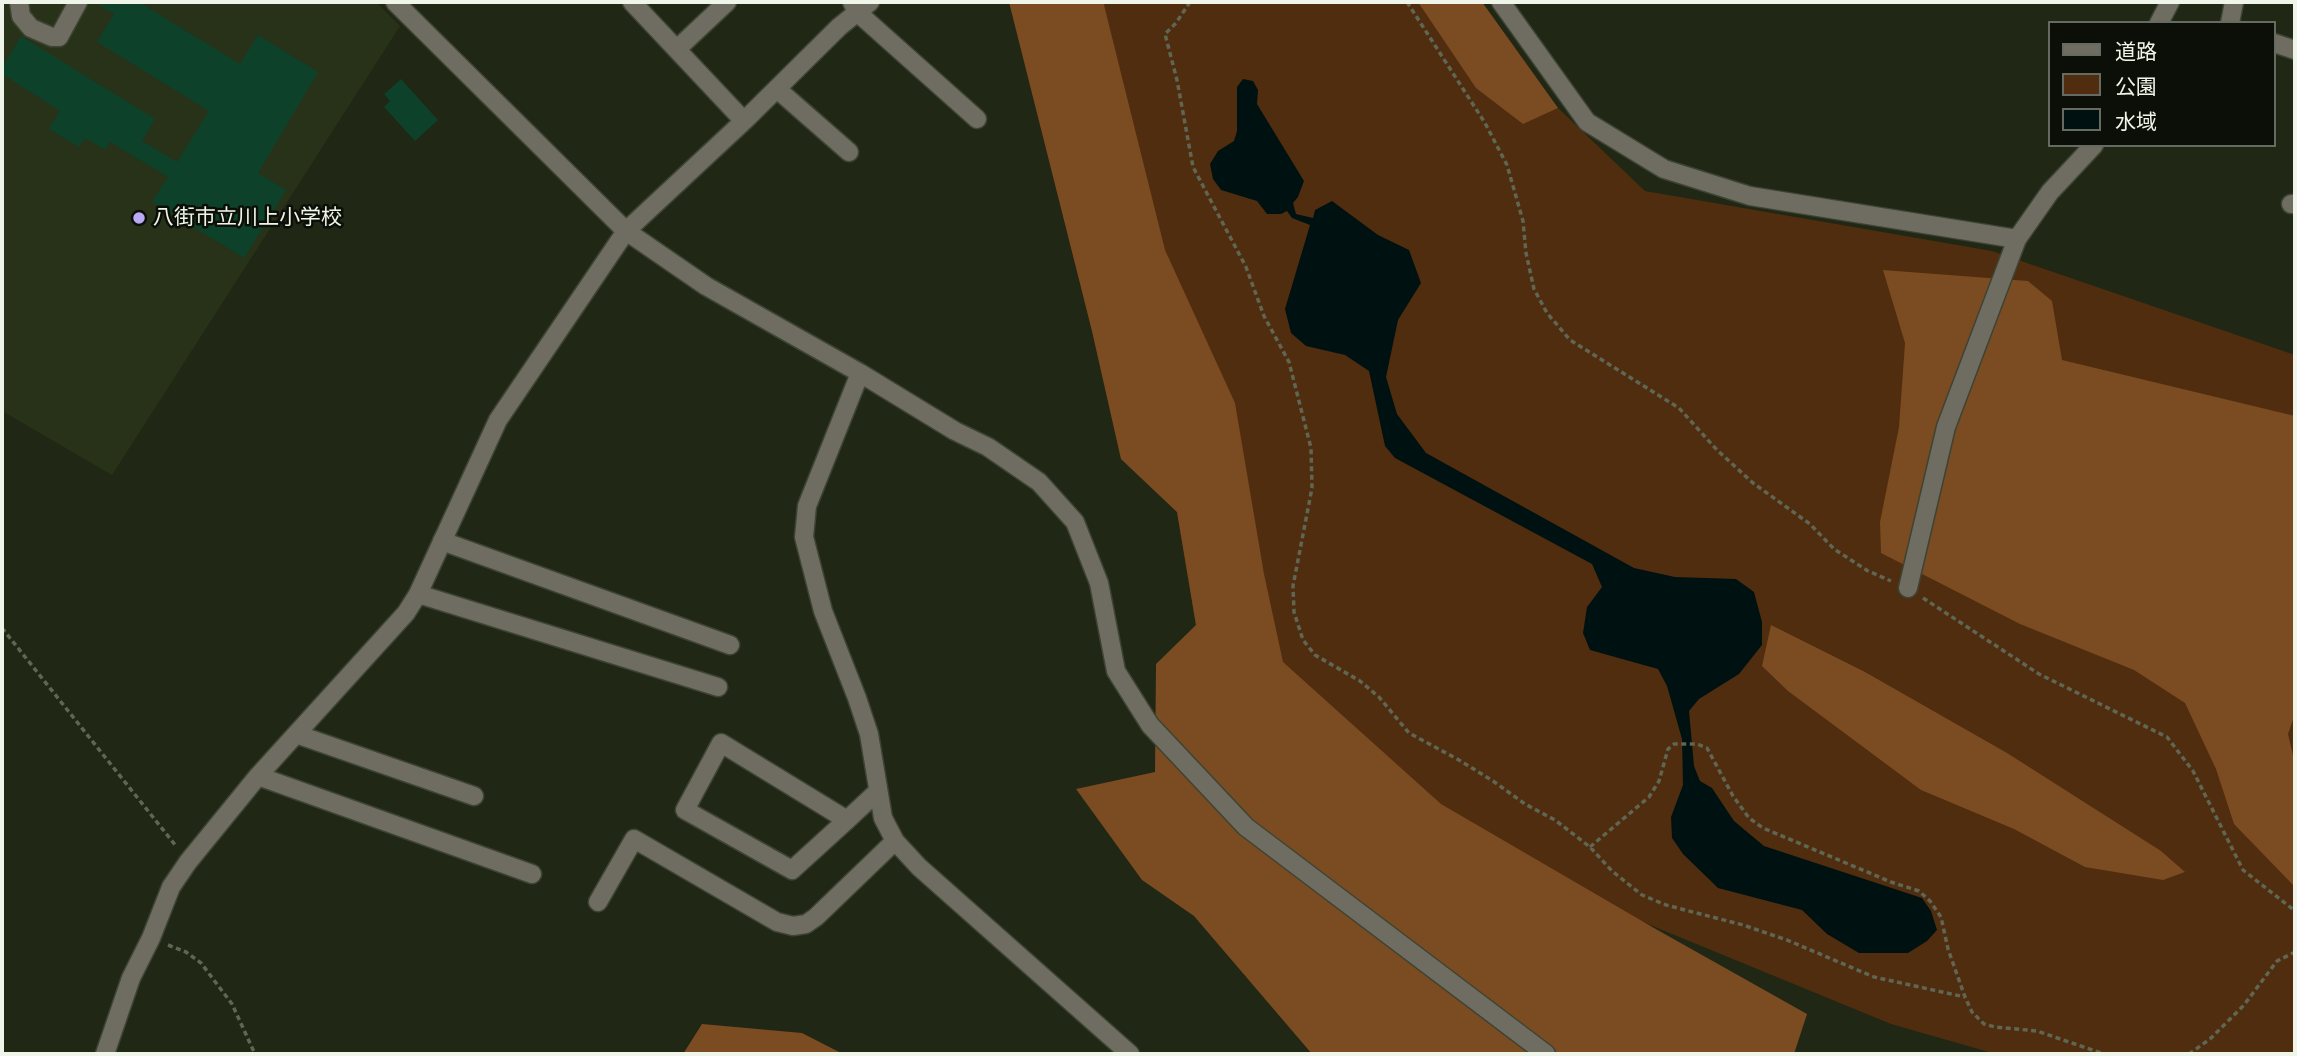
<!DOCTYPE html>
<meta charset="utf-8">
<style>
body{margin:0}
#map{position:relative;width:2297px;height:1056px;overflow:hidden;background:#202714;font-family:"Space Grotesk","Noto Sans JP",sans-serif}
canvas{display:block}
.frame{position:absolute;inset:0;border:4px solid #eff5e8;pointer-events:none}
.legend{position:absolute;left:2048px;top:21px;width:228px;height:126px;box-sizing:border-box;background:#0b0f07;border:2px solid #666b61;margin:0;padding:9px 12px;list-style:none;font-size:21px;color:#eff5e8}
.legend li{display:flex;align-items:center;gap:14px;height:35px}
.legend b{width:35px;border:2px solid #666b61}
</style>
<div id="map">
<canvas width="2297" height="1056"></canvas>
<div class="frame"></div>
<ul class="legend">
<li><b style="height:9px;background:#6f6c62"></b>道路</li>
<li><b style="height:19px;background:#502d0e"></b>公園</li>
<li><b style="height:19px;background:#011"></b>水域</li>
</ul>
</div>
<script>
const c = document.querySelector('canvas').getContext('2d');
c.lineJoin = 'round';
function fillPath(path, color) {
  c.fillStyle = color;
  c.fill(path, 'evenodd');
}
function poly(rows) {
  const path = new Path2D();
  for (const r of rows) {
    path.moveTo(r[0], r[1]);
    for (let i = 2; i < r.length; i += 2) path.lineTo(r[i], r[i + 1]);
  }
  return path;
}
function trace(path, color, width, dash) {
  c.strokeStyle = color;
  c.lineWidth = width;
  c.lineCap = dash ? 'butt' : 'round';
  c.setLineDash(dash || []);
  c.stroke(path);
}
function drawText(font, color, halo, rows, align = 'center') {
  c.font = font + ' "Space Grotesk","Noto Sans JP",sans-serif';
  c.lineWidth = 5;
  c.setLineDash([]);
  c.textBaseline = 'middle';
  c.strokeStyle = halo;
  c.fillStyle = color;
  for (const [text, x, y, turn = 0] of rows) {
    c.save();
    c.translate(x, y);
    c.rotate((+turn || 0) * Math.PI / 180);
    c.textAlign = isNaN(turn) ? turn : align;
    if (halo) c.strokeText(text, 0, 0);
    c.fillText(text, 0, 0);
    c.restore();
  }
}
fillPath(poly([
 [2,2,376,2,400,26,112,475,2,411]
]), '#283218');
fillPath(poly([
 [1009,2,1482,2,1558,108,1645,191,1992,251,2295,355,2295,1054,1996,1054,1891,1024,1368,809,1196,626,1177,512,1121,459,1092,331]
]), '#502d0e');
fillPath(poly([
 [1009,2,1106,2,1104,5,1165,250,1235,403,1264,574,1283,662,1441,804,1654,928,1807,1014,1794,1054,1312,1054,1194,916,1142,880,1076,789,1155,772,1156,664,1196,625,1177,512,1121,459,1092,331],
 [1418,2,1482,2,1558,108,1523,124,1476,88],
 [1883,270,2028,281,2052,301,2062,360,2295,416,2295,714,2288,734,2295,764,2295,887,2234,824,2216,769,2185,703,2134,670,2020,624,1881,553,1880,522,1899,427,1905,343],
 [1771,625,1865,672,2007,753,2161,851,2185,872,2163,880,2085,867,2014,829,1921,790,1788,691,1762,666],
 [702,1024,802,1033,843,1054,683,1054]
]), '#7b4b22');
fillPath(poly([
 [1243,79,1253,81,1258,90,1257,104,1304,181,1298,197,1293,203,1296,214,1313,218,1315,210,1332,201,1378,235,1409,250,1421,283,1398,320,1386,377,1397,414,1426,453,1634,568,1675,577,1736,579,1754,592,1762,622,1762,645,1739,674,1699,699,1689,711,1694,766,1700,781,1712,788,1734,821,1764,846,1922,898,1931,911,1937,930,1927,941,1908,953,1859,953,1827,934,1802,910,1718,888,1683,854,1672,838,1671,817,1683,785,1682,739,1667,686,1658,669,1590,650,1583,633,1587,607,1602,587,1592,564,1395,458,1385,446,1369,371,1345,355,1306,346,1291,333,1285,309,1310,225,1292,218,1287,211,1281,214,1267,214,1257,201,1221,190,1213,179,1210,164,1218,151,1234,141,1237,131,1237,87]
]), '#011');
fillPath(poly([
 [95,2,139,2,240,64,258,35,318,72,258,173,286,190,244,258,152,202,168,177,110,142,105,150,85,138,79,147,49,129,60,111,2,74,2,68,21,36,155,119,142,141,177,162,209,111,97,42,114,14],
 [401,79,438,120,415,141,384,107,390,101,384,94]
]), '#0d412a');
const minor = poly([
 [19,2,21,16,31,28,52,37,59,37,78,2],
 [395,2,626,231,706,286,860,373,955,431,988,447,1039,482,1075,522,1099,583,1116,671,1150,725,1246,827,1546,1054],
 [632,2,744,121],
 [852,2,857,12,977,119],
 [1501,2,1587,122,1664,169,1750,196,2017,239],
 [2159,23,2170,2],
 [2230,23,2234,2],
 [2274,43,2295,50],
 [677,49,727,2],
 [777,89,849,152],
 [2291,204,2295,204],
 [860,373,807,506,804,537,823,611,857,698,869,734,883,818,895,841,919,867,1130,1054],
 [442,541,730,645],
 [1908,588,1946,427,2017,239,2050,192,2094,145],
 [418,594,718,687],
 [296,734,474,796],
 [258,776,532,874],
 [847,820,721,743,685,810,792,870,847,820,877,792],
 [598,902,634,839,777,922,793,926,806,924,816,917,895,841],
 [105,1054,131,978,151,938,171,887,188,862,258,776,406,613,418,594,498,420,626,231,744,121,839,27,870,2]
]);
trace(minor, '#3d4432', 21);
trace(poly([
 [1190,2,1176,23,1165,34,1177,80,1193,167,1246,267,1264,316,1289,362,1311,448,1312,488,1293,586,1294,612,1303,640,1315,655,1360,681,1379,697,1409,733,1459,760,1493,781,1525,804,1555,820,1590,847,1612,871,1642,895,1666,905,1743,925,1787,940,1874,977,1965,997],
 [1407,2,1485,123,1507,165,1523,221,1526,253,1534,289,1547,313,1570,340,1679,408,1717,450,1753,483,1810,524,1834,549,1868,571,1891,581],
 [1923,598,2039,674,2167,737,2193,771,2243,870,2295,911],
 [2,628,176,846],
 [1590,847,1649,797,1659,781,1668,749,1674,744,1697,744,1707,748,1733,796,1749,818,1763,828,1891,882,1919,891,1930,901,1941,917,1948,949,1965,997,1972,1012,1984,1024,1995,1027,2037,1031,2104,1054],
 [168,945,186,952,201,963,232,1004,255,1054],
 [2189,1054,2210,1039,2244,1005,2277,961,2295,952]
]), '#5f6654', 3.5, [5, 3.5]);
trace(minor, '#6f6c62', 18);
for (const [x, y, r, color] of [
 [139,218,7,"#baaaf6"]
]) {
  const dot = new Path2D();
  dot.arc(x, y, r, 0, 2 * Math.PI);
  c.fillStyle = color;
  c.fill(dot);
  trace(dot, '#0b0f07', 2.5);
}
drawText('21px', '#eff5e8', '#0b0f07', [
 ["八街市立川上小学校",153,218]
], 'left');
</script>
